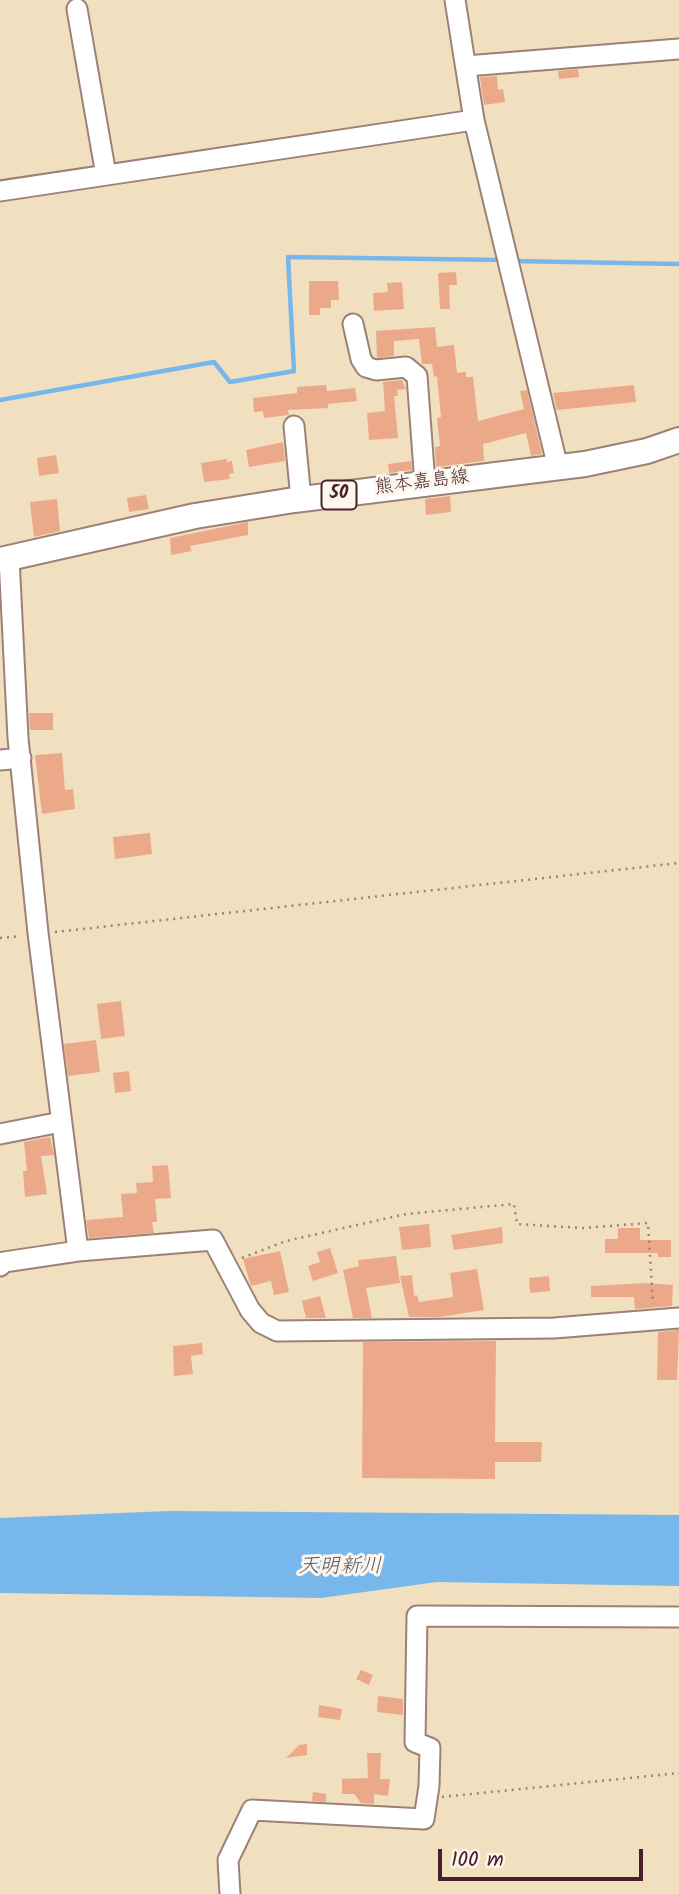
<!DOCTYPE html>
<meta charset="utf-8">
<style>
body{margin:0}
#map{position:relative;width:679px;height:1894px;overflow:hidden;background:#f0e0c0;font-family:Kalam,sans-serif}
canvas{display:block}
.scale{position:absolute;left:438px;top:1849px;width:205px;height:32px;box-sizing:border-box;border:4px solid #4a1f2b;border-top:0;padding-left:9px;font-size:21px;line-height:24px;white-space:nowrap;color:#4a1f2b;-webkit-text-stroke:5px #fbf7ec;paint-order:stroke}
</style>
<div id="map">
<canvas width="679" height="1894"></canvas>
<div class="scale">100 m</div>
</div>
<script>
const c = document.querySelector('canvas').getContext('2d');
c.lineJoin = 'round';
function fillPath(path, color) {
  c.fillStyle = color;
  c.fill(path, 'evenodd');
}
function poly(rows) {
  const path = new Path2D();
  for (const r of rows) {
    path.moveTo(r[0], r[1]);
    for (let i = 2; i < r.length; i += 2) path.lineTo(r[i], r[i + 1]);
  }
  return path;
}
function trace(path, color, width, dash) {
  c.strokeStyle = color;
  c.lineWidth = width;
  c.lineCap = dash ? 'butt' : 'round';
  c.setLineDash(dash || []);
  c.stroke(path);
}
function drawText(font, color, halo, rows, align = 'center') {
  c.font = font + ' Kalam,"Klee One",sans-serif';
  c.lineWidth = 6;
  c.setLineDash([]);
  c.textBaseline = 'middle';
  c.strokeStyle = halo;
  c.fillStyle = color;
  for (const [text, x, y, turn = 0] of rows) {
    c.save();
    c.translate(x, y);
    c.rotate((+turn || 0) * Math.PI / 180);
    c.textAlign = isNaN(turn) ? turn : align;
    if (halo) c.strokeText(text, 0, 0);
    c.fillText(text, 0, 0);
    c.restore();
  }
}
fillPath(poly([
 [169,1511,679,1515,679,1586,437,1582,321,1598,0,1593,0,1518]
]), '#78b7ec');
trace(poly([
 [512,261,679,264],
 [0,400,214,362,230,382,294,371,288,257,503,260]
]), '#78b7ec', 4.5);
fillPath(poly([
 [578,69,579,77,559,79,558,71],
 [497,76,498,90,503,89,505,102,484,105,480,77],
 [456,272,457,285,449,285,450,309,440,309,438,273],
 [309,281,338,281,339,300,331,300,331,308,320,308,320,315,309,315],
 [402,282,404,309,374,311,373,293,388,292,387,283],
 [435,327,437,347,454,345,457,373,466,372,466,377,473,377,478,421,524,409,520,391,527,390,542,454,531,456,526,433,483,444,484,461,436,467,435,447,440,446,437,418,441,417,437,376,434,377,432,364,422,364,419,339,394,341,394,356,377,358,376,331],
 [402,380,406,389,397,390,398,396,394,396,398,438,369,440,367,413,385,411,383,382],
 [326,385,327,391,355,388,357,401,328,404,328,408,288,410,289,415,264,418,263,411,254,412,253,398,297,393,297,387],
 [634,385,636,402,557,410,553,393],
 [283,442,285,461,249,467,246,450],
 [56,455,59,473,39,476,37,458],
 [227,459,227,462,232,461,234,473,229,474,230,479,204,482,201,463],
 [411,461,412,470,389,473,388,464],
 [146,495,149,509,129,512,127,498],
 [450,496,451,512,426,515,425,499],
 [57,499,60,531,34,537,30,502],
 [248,522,248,535,190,546,192,551,171,555,170,538],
 [29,713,53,713,53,730,30,730],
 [62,753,65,790,73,789,75,809,42,814,35,755],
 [150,833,152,854,115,859,113,837],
 [121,1001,125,1036,101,1039,97,1004],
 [96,1040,100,1072,68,1076,64,1044],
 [129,1071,131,1091,115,1093,113,1073],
 [50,1137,54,1155,41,1156,47,1194,25,1197,23,1171,27,1171,24,1142],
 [168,1165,171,1198,155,1199,157,1222,152,1222,154,1233,89,1238,86,1220,123,1217,121,1194,137,1193,136,1183,153,1182,152,1166],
 [429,1224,431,1247,402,1250,399,1227],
 [502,1227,503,1243,454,1250,451,1235],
 [618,1228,640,1228,640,1240,671,1240,671,1257,658,1257,658,1253,605,1253,605,1239,618,1239],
 [330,1248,338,1273,313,1281,308,1266,320,1262,317,1252],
 [280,1251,289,1292,274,1295,271,1281,251,1286,243,1259],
 [396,1256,400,1283,366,1288,372,1318,353,1318,343,1270,359,1266,358,1260],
 [477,1269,484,1310,440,1317,409,1317,400,1276,412,1275,414,1296,417,1295,419,1302,453,1297,450,1273],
 [549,1276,550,1291,530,1293,529,1278],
 [645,1283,673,1285,672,1306,635,1309,634,1297,591,1297,591,1286],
 [320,1296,326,1318,306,1318,302,1301],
 [679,1330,677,1380,657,1380,658,1332],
 [496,1341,495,1442,542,1442,541,1462,495,1462,495,1479,362,1478,363,1342],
 [202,1343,203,1354,191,1356,193,1374,174,1376,173,1346],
 [361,1670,373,1675,369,1685,356,1679],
 [378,1696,403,1699,403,1715,377,1712],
 [319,1705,342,1709,340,1720,318,1717],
 [307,1744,307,1755,286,1758,299,1745],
 [367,1753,381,1753,380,1779,390,1779,388,1796,374,1794,374,1804,361,1803,354,1794,342,1794,342,1779,368,1778],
 [313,1792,326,1794,326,1802,312,1801]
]), '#eca98a');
const minor = poly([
 [455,0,474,120,558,468],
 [77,9,106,175],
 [466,66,679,49],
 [0,191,474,120],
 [353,324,361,359,366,367,376,370,406,367,417,376,425,484],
 [294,426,301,499],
 [9,558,18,738,38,933,78,1251],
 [0,760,21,758],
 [0,1134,61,1122],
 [0,1266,4,1262,78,1251,213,1240,250,1310,261,1323,277,1331,554,1328,679,1318],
 [230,1894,228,1860,252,1810,424,1819,429,1786,430,1748,415,1742,417,1616,679,1617]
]);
const major = poly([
 [0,560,195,516,294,500,585,464,647,451,679,440]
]);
trace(minor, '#9d8076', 23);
trace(major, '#9d8076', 28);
trace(poly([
 [55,932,679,863],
 [0,938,21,936],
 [242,1258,286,1241,406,1214,514,1204,517,1224,583,1228,648,1223,653,1304],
 [442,1797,679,1773]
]), '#9d8076', 2.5, [2, 5]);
trace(minor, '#fff', 19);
trace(major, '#fff', 24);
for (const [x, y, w] of [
 [339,495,35]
]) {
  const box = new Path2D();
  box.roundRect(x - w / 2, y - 14.5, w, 29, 5);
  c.fillStyle = '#fbf7ec';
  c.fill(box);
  trace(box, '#4a1f2b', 2);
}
drawText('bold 18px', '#4a1f2b', null, [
 ["50",339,495]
]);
drawText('19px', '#4a1f2b', '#fbf7ec', [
 ["熊本嘉島線",422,484,-7]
]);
drawText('italic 21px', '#5a546f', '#fbf7ec', [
 ["天明新川",340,1568]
]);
</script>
